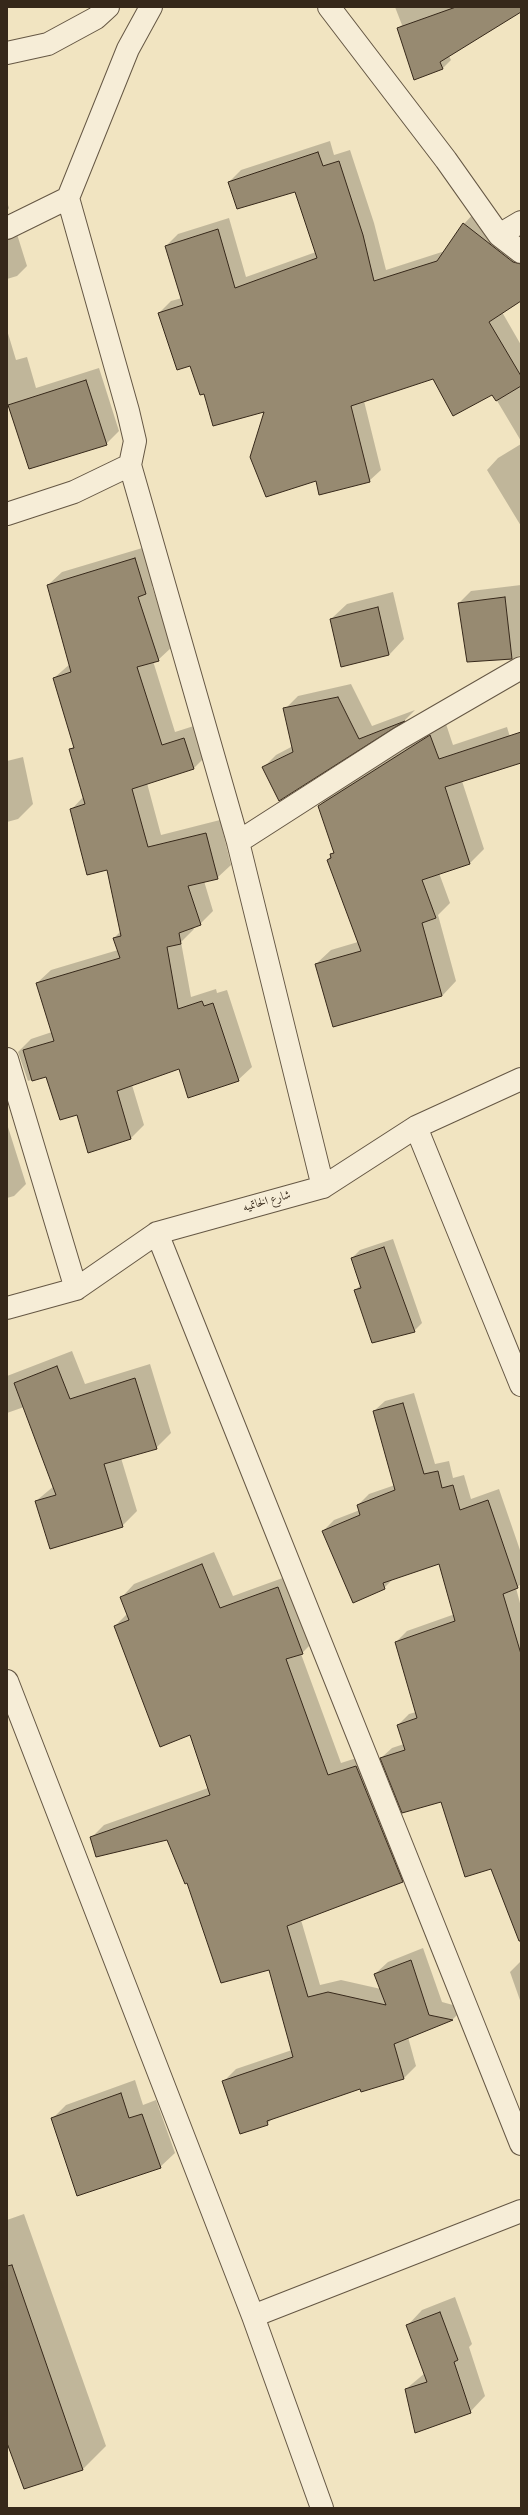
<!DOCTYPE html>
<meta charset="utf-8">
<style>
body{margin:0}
#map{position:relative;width:528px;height:2515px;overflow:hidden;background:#f1e4c1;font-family:"IM FELL English",serif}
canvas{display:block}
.frame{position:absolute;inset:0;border:8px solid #36281a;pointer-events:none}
</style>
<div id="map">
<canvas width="528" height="2515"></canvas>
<div class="frame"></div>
</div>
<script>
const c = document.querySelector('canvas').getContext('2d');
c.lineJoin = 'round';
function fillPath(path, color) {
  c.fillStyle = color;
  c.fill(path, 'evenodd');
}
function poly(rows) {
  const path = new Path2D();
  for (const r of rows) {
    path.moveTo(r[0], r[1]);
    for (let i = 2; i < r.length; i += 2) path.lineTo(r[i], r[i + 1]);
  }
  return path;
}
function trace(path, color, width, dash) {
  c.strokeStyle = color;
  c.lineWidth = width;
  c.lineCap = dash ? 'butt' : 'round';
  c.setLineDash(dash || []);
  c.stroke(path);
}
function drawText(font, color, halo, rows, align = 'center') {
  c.font = font + ' "IM FELL English",Amiri,serif';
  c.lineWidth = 3;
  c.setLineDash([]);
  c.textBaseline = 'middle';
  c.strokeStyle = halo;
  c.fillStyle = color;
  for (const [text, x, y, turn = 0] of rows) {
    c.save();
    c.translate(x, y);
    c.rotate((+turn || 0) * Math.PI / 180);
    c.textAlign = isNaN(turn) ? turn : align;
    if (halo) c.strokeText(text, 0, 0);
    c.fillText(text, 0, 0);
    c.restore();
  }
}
fillPath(poly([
 [395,7,506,7,449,56,451,60,443,68,414,79,398,29,402,25],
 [330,141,334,155,350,150,374,223,386,270,445,251,464,224,475,212,521,246,521,300,502,312,521,345,521,441,493,394,433,378,364,401,381,470,369,481,316,479,266,410,204,393,191,364,159,313,171,301,182,298,166,246,178,234,229,218,246,277,316,252,296,190,229,182,241,170],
 [7,202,9,208,7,211],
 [7,225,16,231,27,266,17,276,7,279],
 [7,330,16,360,27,357,36,388,99,368,119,431,106,444,7,406],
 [521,444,521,526,487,470,498,458],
 [149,546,159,580,152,586,172,647,158,660,153,661,175,732,197,725,207,755,194,768,147,783,161,835,220,820,231,865,217,878,204,881,213,911,200,924,193,927,194,929,181,942,191,997,216,989,217,993,227,990,252,1067,238,1080,180,1068,132,1085,144,1125,131,1138,89,1151,77,1113,46,1075,28,1081,18,1052,31,1039,52,1032,37,983,51,970,118,950,114,938,121,931,108,869,71,810,84,796,71,749,74,746,54,678,70,664,48,585,62,572],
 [521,585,521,655,509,660,468,661,459,603,471,591],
 [393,592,404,639,389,655,331,619,347,604],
 [351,684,372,726,415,710,405,720,279,800,263,768,276,755,293,746,285,709,298,696],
 [445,721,453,745,507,727,515,754,462,781,484,849,470,863,439,873,450,903,438,915,456,981,442,996,334,1026,316,964,331,950,358,942,328,860,335,850,319,806,333,791],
 [23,757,33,804,18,819,7,822,7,761],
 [7,1124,26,1184,14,1196,7,1198],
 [393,1239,422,1323,414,1331,355,1290,361,1285,352,1258,360,1250],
 [72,1351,85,1384,150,1364,171,1433,156,1448,121,1458,137,1511,122,1526,36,1501,54,1486,24,1407,7,1413,7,1376],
 [414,1393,435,1464,449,1461,453,1478,464,1475,471,1499,499,1489,521,1553,521,1584,516,1588,521,1607,521,1945,491,1868,441,1801,381,1758,392,1748,404,1744,398,1725,409,1714,416,1712,396,1642,407,1631,455,1614,439,1562,394,1578,384,1588,323,1531,334,1520,360,1510,358,1505,369,1494,395,1485,374,1411,385,1401],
 [214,1552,233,1596,291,1575,314,1641,301,1654,341,1763,369,1754,415,1869,402,1881,301,1920,320,1985,341,1980,381,1989,375,1974,388,1962,423,1948,442,2002,464,2008,453,2019,408,2037,416,2066,404,2078,362,2091,361,2088,274,2117,267,2124,223,2082,236,2069,292,2050,270,1969,188,1882,168,1839,91,1838,104,1825,208,1788,191,1734,115,1626,128,1613,122,1597,134,1584],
 [521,1961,521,2003,510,1972],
 [135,2080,143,2105,156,2100,175,2153,160,2167,52,2119,66,2105],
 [24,2214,106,2446,83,2469,25,2488,7,2440,7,2220],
 [455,2297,472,2344,469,2347,485,2396,470,2412,406,2389,425,2373,407,2326,422,2310]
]), '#0003');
const building = poly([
 [456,7,521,7,521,12,440,62,443,69,414,80,397,28,456,7],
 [318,152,323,166,339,161,363,235,374,281,437,261,463,223,513,262,521,264,521,301,489,322,521,376,521,386,496,401,492,395,453,416,433,379,351,406,370,482,319,495,316,481,266,497,250,457,264,412,213,426,204,394,200,395,190,366,177,370,158,313,183,305,165,246,218,229,235,288,317,258,295,192,237,209,228,182,318,152],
 [86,380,107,445,29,469,8,405,86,380],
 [135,558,146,594,138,597,159,661,137,667,162,745,184,738,194,769,132,789,148,847,206,833,218,879,188,886,201,925,179,933,181,944,167,947,178,1009,202,1001,204,1006,213,1003,239,1081,188,1098,179,1069,117,1091,131,1139,88,1153,77,1115,60,1120,46,1077,32,1081,23,1050,54,1041,36,983,120,958,113,938,121,936,107,870,87,875,70,809,85,804,69,749,74,748,53,678,71,672,47,585,135,558],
 [505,597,512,659,467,662,458,603,505,597],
 [378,607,389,655,341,667,330,619,378,607],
 [338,697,359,739,405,721,279,801,262,767,293,752,283,708,338,697],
 [521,732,521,763,445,787,470,864,422,880,436,918,422,923,442,996,333,1027,315,964,361,951,327,860,331,858,330,854,334,853,318,806,430,735,439,759,521,732],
 [384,1247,415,1332,372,1343,354,1290,361,1288,351,1258,384,1247],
 [57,1366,70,1399,135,1378,157,1449,104,1464,123,1527,50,1549,35,1501,56,1495,14,1383,57,1366],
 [403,1403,424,1474,438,1471,442,1488,453,1485,460,1510,488,1500,518,1588,503,1594,521,1654,521,1941,519,1941,491,1869,465,1877,441,1802,402,1813,380,1758,405,1750,397,1725,417,1718,395,1642,455,1621,439,1564,383,1583,385,1589,353,1603,322,1531,360,1515,357,1505,395,1490,373,1411,403,1403],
 [202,1564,220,1608,278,1587,303,1654,286,1659,328,1775,356,1766,403,1882,287,1926,308,1997,328,1992,386,2005,374,1974,411,1960,429,2015,453,2020,394,2044,404,2079,361,2092,360,2089,267,2121,268,2125,240,2134,222,2081,293,2057,269,1970,221,1983,187,1883,185,1884,167,1840,96,1857,90,1837,210,1795,190,1735,160,1747,114,1626,129,1620,120,1597,202,1564],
 [121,2093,129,2118,142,2114,161,2168,77,2196,51,2118,121,2093],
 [12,2265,83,2470,24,2489,7,2443,7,2266,12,2265],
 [440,2312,458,2360,454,2362,471,2413,415,2433,405,2389,427,2382,406,2325,440,2312]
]);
fillPath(building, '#978a71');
trace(building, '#36281a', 1);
const minor = poly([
 [329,7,446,160,499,235,521,252],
 [7,53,48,44,96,18,108,7],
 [68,198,128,411,135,441,130,465,238,842,323,1187],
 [7,228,68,198,128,49,151,7],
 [499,235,521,222],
 [7,514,74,492,130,465],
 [238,842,400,738,521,668],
 [7,1059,76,1289],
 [416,1127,521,1385],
 [157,1233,521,2144],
 [7,1308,76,1289,157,1233,323,1187,416,1127,521,1079],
 [7,1681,253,2316,322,2508],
 [253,2316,521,2211]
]);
trace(minor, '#655744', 24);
trace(minor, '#f6edd7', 22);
drawText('12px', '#36281a', '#f6edd7', [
 ["شارع الخاتميه",267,1202,-16]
]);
</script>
